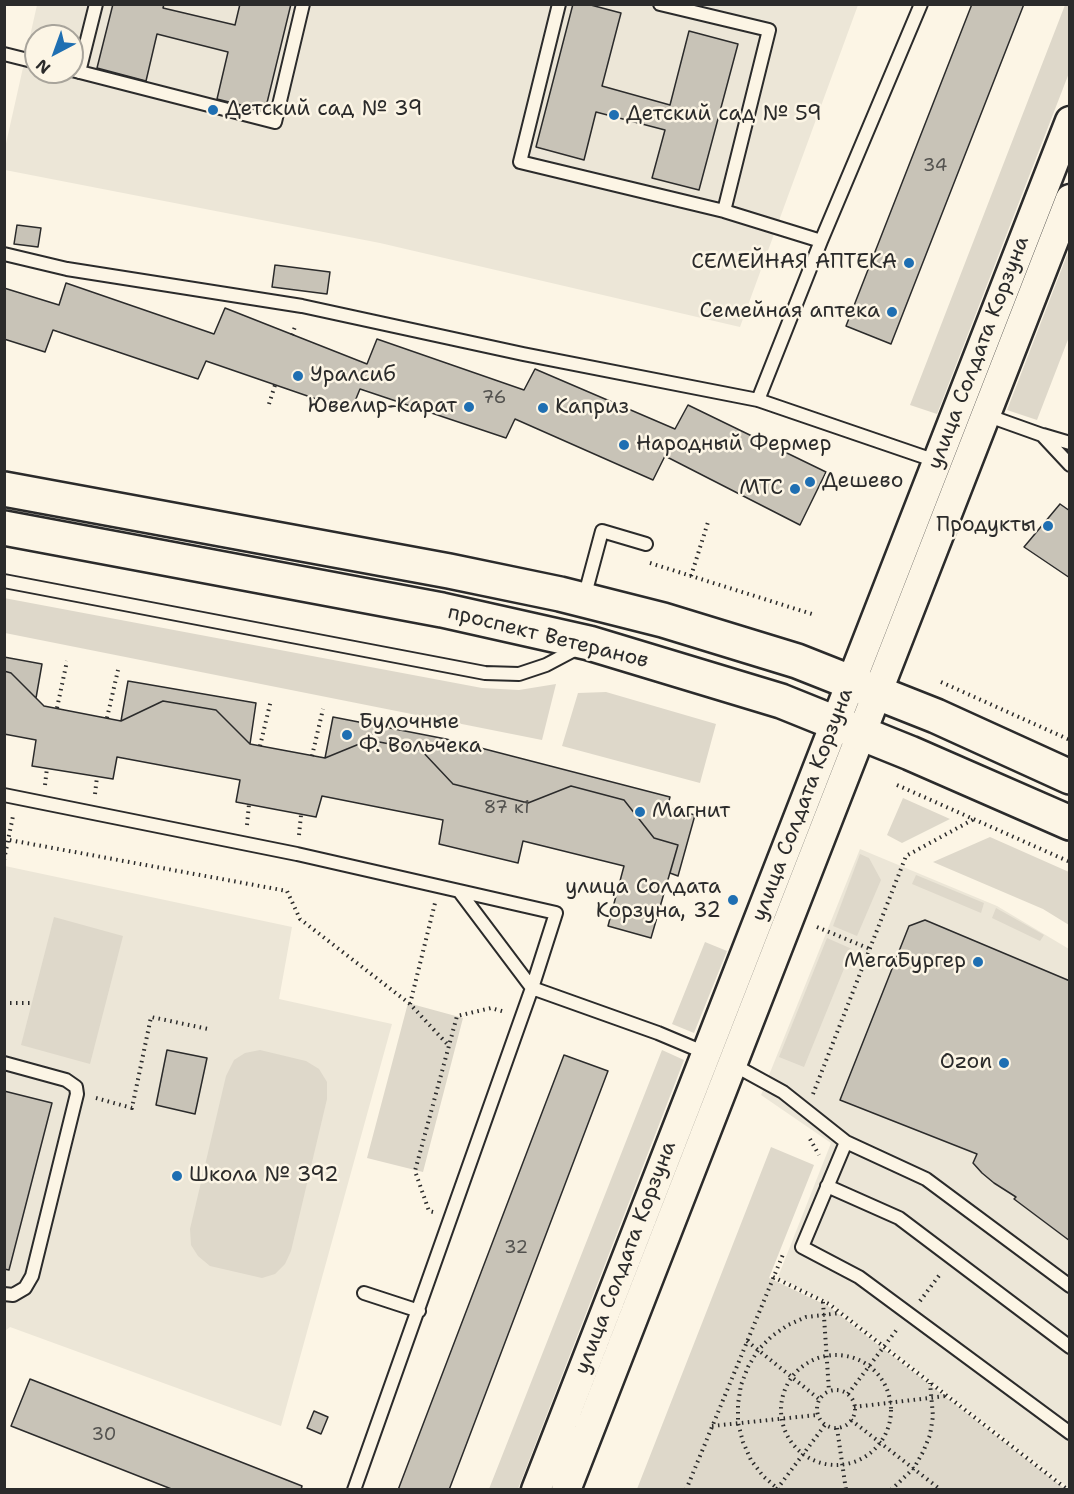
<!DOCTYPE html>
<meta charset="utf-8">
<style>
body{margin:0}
#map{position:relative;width:1074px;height:1494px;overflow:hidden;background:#fcf5e5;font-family:"Shantell Sans",sans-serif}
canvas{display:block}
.frame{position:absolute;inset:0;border:6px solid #2b2b2b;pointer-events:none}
.north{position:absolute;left:24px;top:24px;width:60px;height:60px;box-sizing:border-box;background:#fcf5e5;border:2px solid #a8a49b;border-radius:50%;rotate:221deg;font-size:16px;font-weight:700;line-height:24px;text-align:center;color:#2b2b2b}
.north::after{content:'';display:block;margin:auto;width:21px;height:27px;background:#1f6fb2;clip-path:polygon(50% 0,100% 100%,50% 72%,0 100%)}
</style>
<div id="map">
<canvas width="1074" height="1494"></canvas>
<div class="frame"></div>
<div class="north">N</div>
</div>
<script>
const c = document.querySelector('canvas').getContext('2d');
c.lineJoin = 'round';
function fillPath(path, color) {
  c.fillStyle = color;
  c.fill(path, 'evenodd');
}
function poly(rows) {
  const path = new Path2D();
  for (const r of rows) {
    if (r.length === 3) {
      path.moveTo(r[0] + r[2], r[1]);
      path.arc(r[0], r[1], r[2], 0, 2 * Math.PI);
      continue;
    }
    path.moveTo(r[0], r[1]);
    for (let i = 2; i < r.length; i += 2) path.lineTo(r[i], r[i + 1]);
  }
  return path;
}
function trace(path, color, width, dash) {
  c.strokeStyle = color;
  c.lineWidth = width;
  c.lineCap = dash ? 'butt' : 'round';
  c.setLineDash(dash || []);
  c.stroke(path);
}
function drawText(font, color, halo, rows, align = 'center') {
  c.font = font + ' "Shantell Sans",sans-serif';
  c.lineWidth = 5;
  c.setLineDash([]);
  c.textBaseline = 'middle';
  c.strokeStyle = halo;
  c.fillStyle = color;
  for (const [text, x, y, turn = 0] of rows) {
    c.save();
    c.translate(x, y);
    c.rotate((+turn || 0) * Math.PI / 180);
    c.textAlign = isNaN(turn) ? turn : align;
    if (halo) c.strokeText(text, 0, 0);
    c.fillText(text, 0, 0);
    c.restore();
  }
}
fillPath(poly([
 [37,5,858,5,740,327,380,243,5,170,5,148],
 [36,36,72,36,72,72,36,72],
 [860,849,997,906,1069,949,1069,1488,830,1303,778,1277,831,1143,761,1095],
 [5,866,292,927,279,999,392,1024,281,1426,10,1327,5,1331]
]), '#ece6d7');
fillPath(poly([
 [1065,5,1069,5,1069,73,937,414,910,405],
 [1069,250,1069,337,1037,420,1007,410],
 [4,598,482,688,519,690,556,684,542,740,5,633],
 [606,692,716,724,700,783,562,746,578,693],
 [903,798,950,819,902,843,887,835],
 [990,837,1069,872,1069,925,1043,909,933,862],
 [860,854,869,858,881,880,857,936,833,926],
 [916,875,984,903,981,913,912,884],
 [996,908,1044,935,1040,941,992,918],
 [54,917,123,936,90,1064,21,1045],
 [827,938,852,949,804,1067,779,1057],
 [705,942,727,951,694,1033,672,1024],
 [408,1003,463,1018,423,1172,367,1158],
 [260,1050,306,1061,319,1069,327,1082,327,1099,291,1251,285,1264,275,1274,262,1278,210,1266,198,1256,191,1245,190,1229,226,1076,234,1060,245,1053],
 [662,1050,684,1060,518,1489,489,1489],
 [771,1147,814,1165,769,1278,828,1306,1065,1489,637,1489]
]), '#ded8ca');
const building = poly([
 [113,4,164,4,163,8,235,25,240,4,291,4,265,111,217,99,228,52,157,34,146,81,97,68,113,4],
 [573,4,587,4,621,13,602,86,670,105,689,31,738,44,699,190,652,178,665,130,596,112,584,160,536,147,573,4],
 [972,4,1024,4,891,344,846,326,972,4],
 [17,225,41,228,38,247,14,244,17,225],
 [275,265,330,272,327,294,272,287,275,265],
 [66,283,214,334,225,308,367,364,377,339,524,390,535,369,675,429,688,405,826,472,800,525,665,456,653,480,515,419,506,438,360,389,351,411,206,361,198,379,53,330,45,352,4,339,4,288,59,305,66,283],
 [1060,504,1070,511,1070,578,1024,547,1060,504],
 [4,657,42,664,36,698,11,673,4,671,4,657],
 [4,671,11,673,44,706,121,721,163,701,216,710,250,744,325,758,369,740,421,750,453,784,528,803,571,786,624,800,654,838,678,845,651,938,608,926,624,866,523,841,518,863,439,844,443,820,322,796,316,817,236,802,240,780,117,757,113,779,32,766,36,740,4,734,4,671],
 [128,681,256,703,250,744,216,710,163,701,121,721,128,681],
 [333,717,446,739,670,797,667,808,695,815,678,876,670,873,678,845,654,838,624,800,571,786,528,803,453,784,421,750,369,740,325,758,333,717],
 [925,920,1070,981,1070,1241,1014,1199,1016,1197,994,1183,982,1173,973,1163,977,1154,840,1100,909,926,925,920],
 [167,1050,207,1058,195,1114,156,1105,167,1050],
 [564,1055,608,1071,449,1490,398,1490,564,1055],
 [4,1091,52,1103,9,1270,4,1269,4,1091],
 [30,1379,302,1486,301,1490,174,1490,11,1426,30,1379],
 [314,1411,328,1417,321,1434,307,1428,314,1411]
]);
fillPath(building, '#c8c3b7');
trace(building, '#2b2b2b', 1.5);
const service = poly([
 [559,4,520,162,724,211,821,241],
 [660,4,769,30,724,211],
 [4,54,36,62],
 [72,70,275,122,303,4],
 [79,72,96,4],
 [4,254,67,269,302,306,523,354,758,400,939,462],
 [758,400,821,241,921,4],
 [986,415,1042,435,1070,465],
 [1043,435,1070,443],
 [4,581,485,673,519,674,546,665,580,647],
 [584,598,602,531,646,544],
 [4,795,297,854,556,913,532,988,658,1033,708,1054],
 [4,1063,66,1080,76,1087,77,1094,32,1276,25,1288,13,1295,4,1294],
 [732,1064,783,1092,846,1142,926,1179,1070,1286],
 [846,1142,802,1247,859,1277,1070,1433],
 [827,1186,899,1218,1070,1347],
 [364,1293,419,1311],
 [354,1490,532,988,459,891]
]);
const tertiary = poly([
 [536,1490,1070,121],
 [566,1490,1070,199]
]);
const secondary = poly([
 [4,489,449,571,560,594,663,620,797,661,936,716,1070,777],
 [4,528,442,610,589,643,781,701,910,753,1070,823]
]);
trace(service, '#2b2b2b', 16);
trace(tertiary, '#2b2b2b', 33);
trace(secondary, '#2b2b2b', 38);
trace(poly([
 [292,335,296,324],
 [269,404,275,385],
 [650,563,815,615],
 [691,576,709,519],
 [941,682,1070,740],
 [57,708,67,661],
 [107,718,118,670],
 [260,746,271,700],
 [312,756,323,709],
 [45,785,47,768],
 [897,785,1070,862],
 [95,794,97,777],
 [247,825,249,804],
 [299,835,301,815],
 [4,839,287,891,300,919,410,1004,449,1046],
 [4,860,13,816],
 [817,927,870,949],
 [4,1003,31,1003],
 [410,1004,435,903],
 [813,1094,906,856,974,819],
 [96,1098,132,1108,151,1017,208,1029],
 [810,1139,819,1155],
 [433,1212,429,1211,415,1171,457,1016,491,1008,505,1012],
 [773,1277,829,1304,1068,1490],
 [920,1301,941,1273],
 [823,1302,829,1391],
 [747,1341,819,1399],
 [836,1410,55],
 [836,1409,19],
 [848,1394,898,1328],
 [854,1407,946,1396],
 [851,1420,941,1490],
 [712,1426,817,1415],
 [837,1428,846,1490],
 [777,1489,825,1425],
 [686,1490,784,1252],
 [779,1490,763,1476,751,1460,743,1442,738,1423,738,1404,741,1385,748,1367,758,1350,772,1336,788,1325,806,1317,840,1313],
 [891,1490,914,1468,923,1452,930,1435,933,1416,930,1383]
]), '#2b2b2b', 4, [1.5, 4.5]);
trace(service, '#fcf5e5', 12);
trace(tertiary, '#fcf5e5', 28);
trace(secondary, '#fcf5e5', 33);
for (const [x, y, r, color] of [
 [213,110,6,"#1f6fb2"],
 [614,115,6,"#1f6fb2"],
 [909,263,6,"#1f6fb2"],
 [892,312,6,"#1f6fb2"],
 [298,376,6,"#1f6fb2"],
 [469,407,6,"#1f6fb2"],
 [543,408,6,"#1f6fb2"],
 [624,445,6,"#1f6fb2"],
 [810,482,6,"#1f6fb2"],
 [795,489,6,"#1f6fb2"],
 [1048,526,6,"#1f6fb2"],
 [347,735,6,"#1f6fb2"],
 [640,812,6,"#1f6fb2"],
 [733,900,6,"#1f6fb2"],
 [978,962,6,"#1f6fb2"],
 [1004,1063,6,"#1f6fb2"],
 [177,1176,6,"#1f6fb2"]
]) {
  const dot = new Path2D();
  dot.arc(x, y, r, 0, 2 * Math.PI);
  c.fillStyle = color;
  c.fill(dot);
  trace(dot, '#fcf5e5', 2);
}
drawText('18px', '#52514e', null, [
 ["34",935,166],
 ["76",494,398],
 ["87 к1",507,808],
 ["32",516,1248],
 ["30",104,1435]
]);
drawText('21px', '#2b2b2b', '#fcf5e5', [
 ["Детский сад № 39",225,110],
 ["Детский сад № 59",626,115],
 ["СЕМЕЙНАЯ АПТЕКА",897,263,"right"],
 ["Семейная аптека",880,312,"right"],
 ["Уралсиб",310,376],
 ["Ювелир-Карат",457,407,"right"],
 ["Каприз",555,408],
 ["Народный Фермер",636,445],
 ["Дешево",822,482],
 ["МТС",783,489,"right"],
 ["Продукты",1036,526,"right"],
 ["Булочные",359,723],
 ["Ф. Вольчека",359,747],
 ["Магнит",652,812],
 ["улица Солдата",721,888,"right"],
 ["Корзуна, 32",721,912,"right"],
 ["МегаБургер",966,962,"right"],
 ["Ozon",992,1063,"right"],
 ["Школа № 392",189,1176]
], 'left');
drawText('21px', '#2b2b2b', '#fcf5e5', [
 ["улица Солдата Корзуна",979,353,-69],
 ["проспект Ветеранов",548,637,14],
 ["улица Солдата Корзуна",803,805,-69],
 ["улица Солдата Корзуна",626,1258,-69]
]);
</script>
